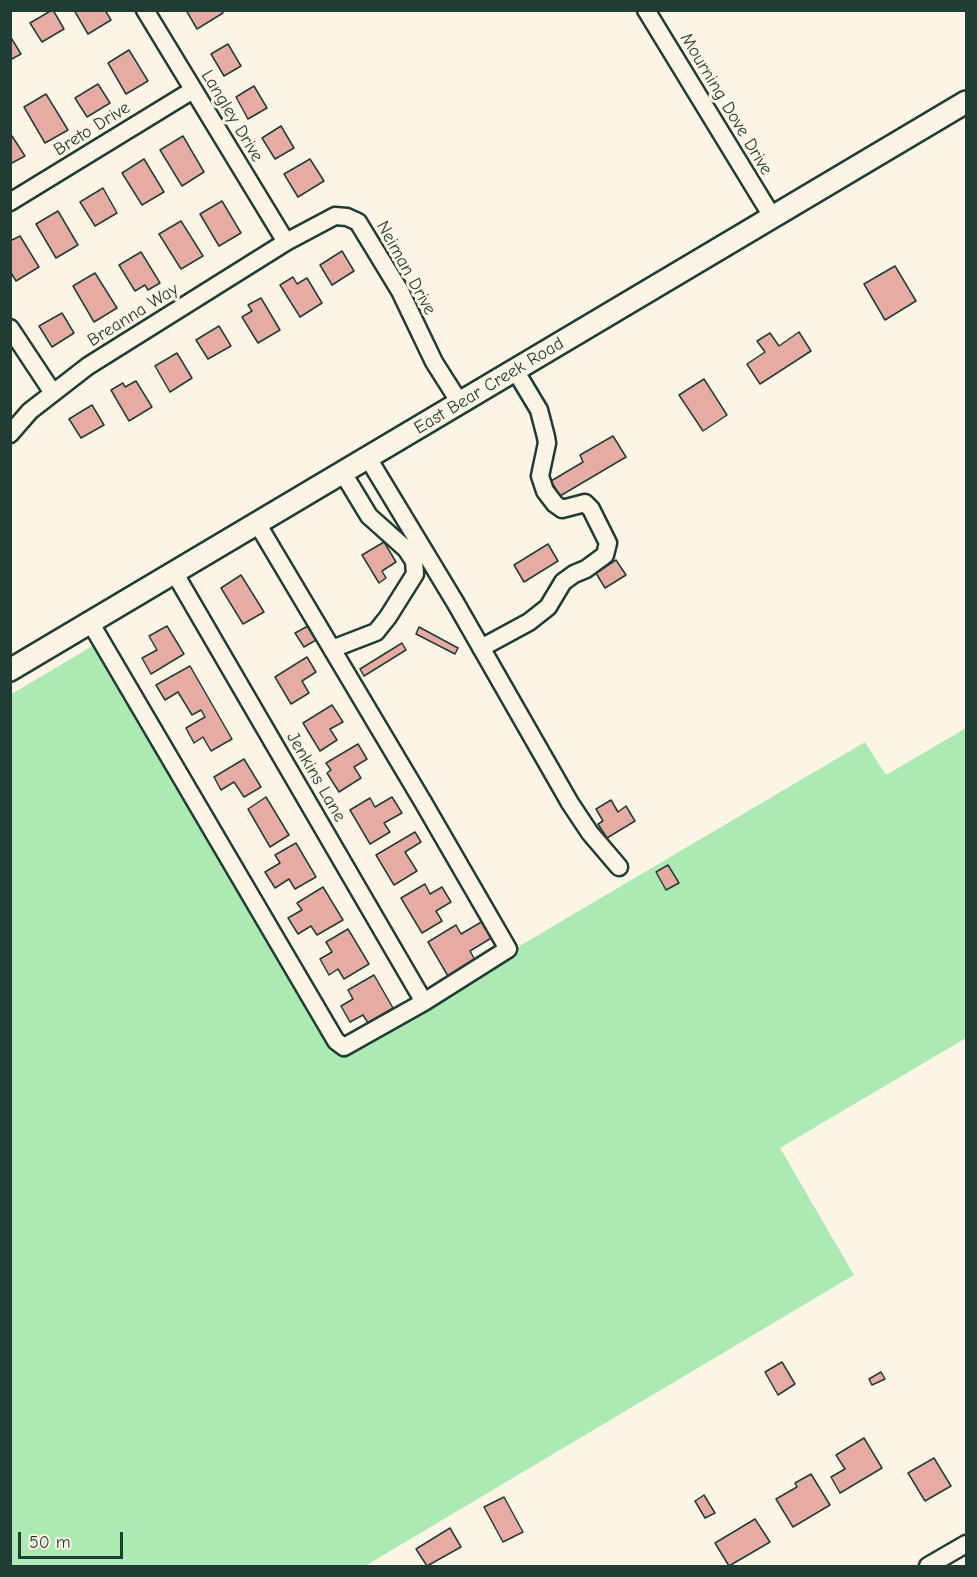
<!DOCTYPE html>
<style>
body{margin:0}
#map{position:relative;width:977px;height:1577px;overflow:hidden;background:#fcf5e5;font-family:"Comic Neue",sans-serif}
canvas{display:block}
.frame{position:absolute;inset:0;border:12px solid #1f3d34;pointer-events:none}
.scale{position:absolute;left:18px;top:1532px;width:105px;height:27px;box-sizing:border-box;border:3px solid #1f3d34;border-top:0;padding-left:8px;font-size:18px;line-height:21px;white-space:nowrap;color:#1f3d34;-webkit-text-stroke:4px #fcf5e5;paint-order:stroke}
</style>
<div id="map">
<canvas width="977" height="1577"></canvas>
<div class="frame"></div>
<div class="scale">50 m</div>
</div>
<script>
const c = document.querySelector('canvas').getContext('2d');
c.lineJoin = 'round';
function fillPath(path, color) {
  c.fillStyle = color;
  c.fill(path, 'evenodd');
}
function poly(rows) {
  const path = new Path2D();
  for (const r of rows) {
    path.moveTo(r[0], r[1]);
    for (let i = 2; i < r.length; i += 2) path.lineTo(r[i], r[i + 1]);
  }
  return path;
}
function trace(path, color, width, dash) {
  c.strokeStyle = color;
  c.lineWidth = width;
  c.lineCap = dash ? 'butt' : 'round';
  c.setLineDash(dash || []);
  c.stroke(path);
}
function drawText(font, color, halo, rows, align = 'center') {
  c.font = font + ' "Comic Neue",sans-serif';
  c.lineWidth = 6;
  c.setLineDash([]);
  c.textBaseline = 'middle';
  c.strokeStyle = halo;
  c.fillStyle = color;
  for (const [text, x, y, turn = 0] of rows) {
    c.save();
    c.translate(x, y);
    c.rotate((+turn || 0) * Math.PI / 180);
    c.textAlign = isNaN(turn) ? turn : align;
    if (halo) c.strokeText(text, 0, 0);
    c.fillText(text, 0, 0);
    c.restore();
  }
}
fillPath(poly([
 [101,641,340,1052,865,742,886,775,966,728,966,1038,780,1148,854,1275,365,1566,11,1566,10,695]
]), '#abebb3');
const building = poly([
 [52,10,53,10,64,29,42,42,30,23,52,10],
 [74,10,105,10,111,20,88,34,74,10],
 [186,10,221,10,223,13,197,29,186,10],
 [10,36,21,54,10,60,10,36],
 [228,44,241,66,224,76,211,54,228,44],
 [129,50,148,81,126,94,108,63,129,50],
 [98,84,110,103,87,117,75,98,98,84],
 [254,86,267,108,248,119,236,97,254,86],
 [46,94,68,130,45,143,24,107,46,94],
 [281,126,294,148,275,159,262,138,281,126],
 [10,133,25,156,10,164,10,133],
 [183,136,204,172,182,186,160,150,183,136],
 [144,159,164,192,142,205,122,173,144,159],
 [310,159,324,181,298,197,284,174,310,159],
 [103,188,117,213,95,226,80,202,103,188],
 [222,201,241,233,219,246,200,214,222,201],
 [58,211,78,245,56,258,36,224,58,211],
 [181,221,203,256,181,269,159,234,181,221],
 [20,236,39,267,16,281,10,271,10,241,20,236],
 [342,251,354,271,332,285,320,265,342,251],
 [141,252,160,283,148,290,145,285,135,291,119,265,141,252],
 [895,266,916,301,885,320,864,284,895,266],
 [95,273,117,308,94,322,73,286,95,273],
 [293,277,297,284,307,278,322,303,300,317,280,285,293,277],
 [261,298,280,330,258,343,242,317,252,311,248,305,261,298],
 [62,313,74,333,52,347,39,326,62,313],
 [219,326,231,346,208,359,196,340,219,326],
 [799,332,811,351,760,384,747,364,765,352,757,341,770,333,779,346,799,332],
 [177,353,192,378,170,392,155,366,177,353],
 [704,379,727,415,703,431,679,395,704,379],
 [136,381,152,407,129,421,111,390,123,383,125,387,136,381],
 [92,405,104,425,81,438,69,419,92,405],
 [613,436,626,457,560,496,551,481,583,462,580,455,613,436],
 [384,542,396,562,382,571,386,578,379,583,362,555,384,542],
 [548,544,558,561,524,582,514,565,548,544],
 [616,560,626,575,605,588,596,573,616,560],
 [241,575,264,612,243,624,221,588,241,575],
 [167,626,184,654,151,674,142,658,157,650,149,636,167,626],
 [308,626,316,640,304,647,295,633,308,626],
 [419,627,458,648,455,654,416,634,419,627],
 [402,643,406,650,364,676,360,669,402,643],
 [307,657,316,672,302,681,309,693,291,704,275,677,307,657],
 [190,666,232,739,211,751,203,737,194,743,186,728,205,717,201,710,192,715,178,692,165,700,156,685,190,666],
 [332,705,343,722,330,729,337,740,320,751,303,723,332,705],
 [358,744,367,759,354,767,361,778,339,792,327,773,331,770,326,763,358,744],
 [244,759,261,787,244,797,234,782,221,790,214,777,244,759],
 [266,797,289,835,270,847,248,809,266,797],
 [392,797,402,813,384,823,390,832,370,844,350,810,370,798,375,807,392,797],
 [611,800,618,812,626,806,635,821,607,838,598,824,603,821,596,809,611,800],
 [415,832,421,842,405,852,417,871,394,885,376,855,415,832],
 [296,843,316,877,295,889,289,879,275,888,265,872,280,863,275,855,296,843],
 [668,865,679,883,666,890,656,872,668,865],
 [425,884,430,894,442,887,451,902,436,911,442,921,422,933,401,898,425,884],
 [323,887,343,920,317,935,311,926,298,934,288,918,302,910,297,903,323,887],
 [483,921,493,937,470,951,475,960,448,976,428,942,456,925,461,934,483,921],
 [348,929,369,964,344,979,338,969,329,975,320,959,332,952,326,942,348,929],
 [374,975,393,1008,368,1023,363,1015,350,1022,341,1006,353,999,348,990,374,975],
 [782,1362,795,1384,778,1395,765,1372,782,1362],
 [881,1372,885,1379,872,1385,869,1379,881,1372],
 [864,1438,882,1468,840,1493,831,1477,845,1469,836,1455,864,1438],
 [934,1458,951,1486,925,1501,908,1473,934,1458],
 [811,1474,830,1505,793,1527,776,1499,797,1487,795,1483,811,1474],
 [704,1495,715,1513,705,1518,695,1501,704,1495],
 [504,1497,523,1532,503,1542,484,1507,504,1497],
 [755,1519,770,1542,729,1566,715,1543,755,1519],
 [450,1528,461,1547,427,1566,416,1549,450,1528]
]);
fillPath(building, '#e6aca3');
trace(building, '#1f3d34', 1.5);
const minor = poly([
 [145,10,286,242],
 [646,10,773,218],
 [10,202,193,90],
 [10,328,53,393],
 [10,434,30,411,88,366,286,242,335,216,347,217,358,222,400,291,434,362,460,403],
 [368,458,455,602,570,803,590,833,619,867],
 [174,572,424,1002],
 [90,622,336,1041,344,1047,424,1002,508,949,423,802,257,523],
 [481,648,529,622,548,607,563,582,574,574,586,569,605,555,608,543,591,509,585,503,562,509,555,504,545,491,540,476,547,443,546,437,539,410,515,370],
 [332,649,376,632,388,617,415,574,414,561,406,549,369,516,343,473],
 [928,1566,966,1544]
]);
const major = poly([
 [10,670,966,102]
]);
trace(minor, '#1f3d34', 21);
trace(major, '#1f3d34', 26);
trace(minor, '#fcf5e5', 16);
trace(major, '#fcf5e5', 21);
drawText('18px', '#1f3d34', '#fcf5e5', [
 ["Mourning Dove Drive",726,104,59],
 ["Langley Drive",232,116,59],
 ["Breto Drive",92,129,-32],
 ["Neiman Drive",406,268,61],
 ["Breanna Way",133,315,-32],
 ["East Bear Creek Road",489,386,-31],
 ["Jenkins Lane",316,777,60]
]);
</script>
